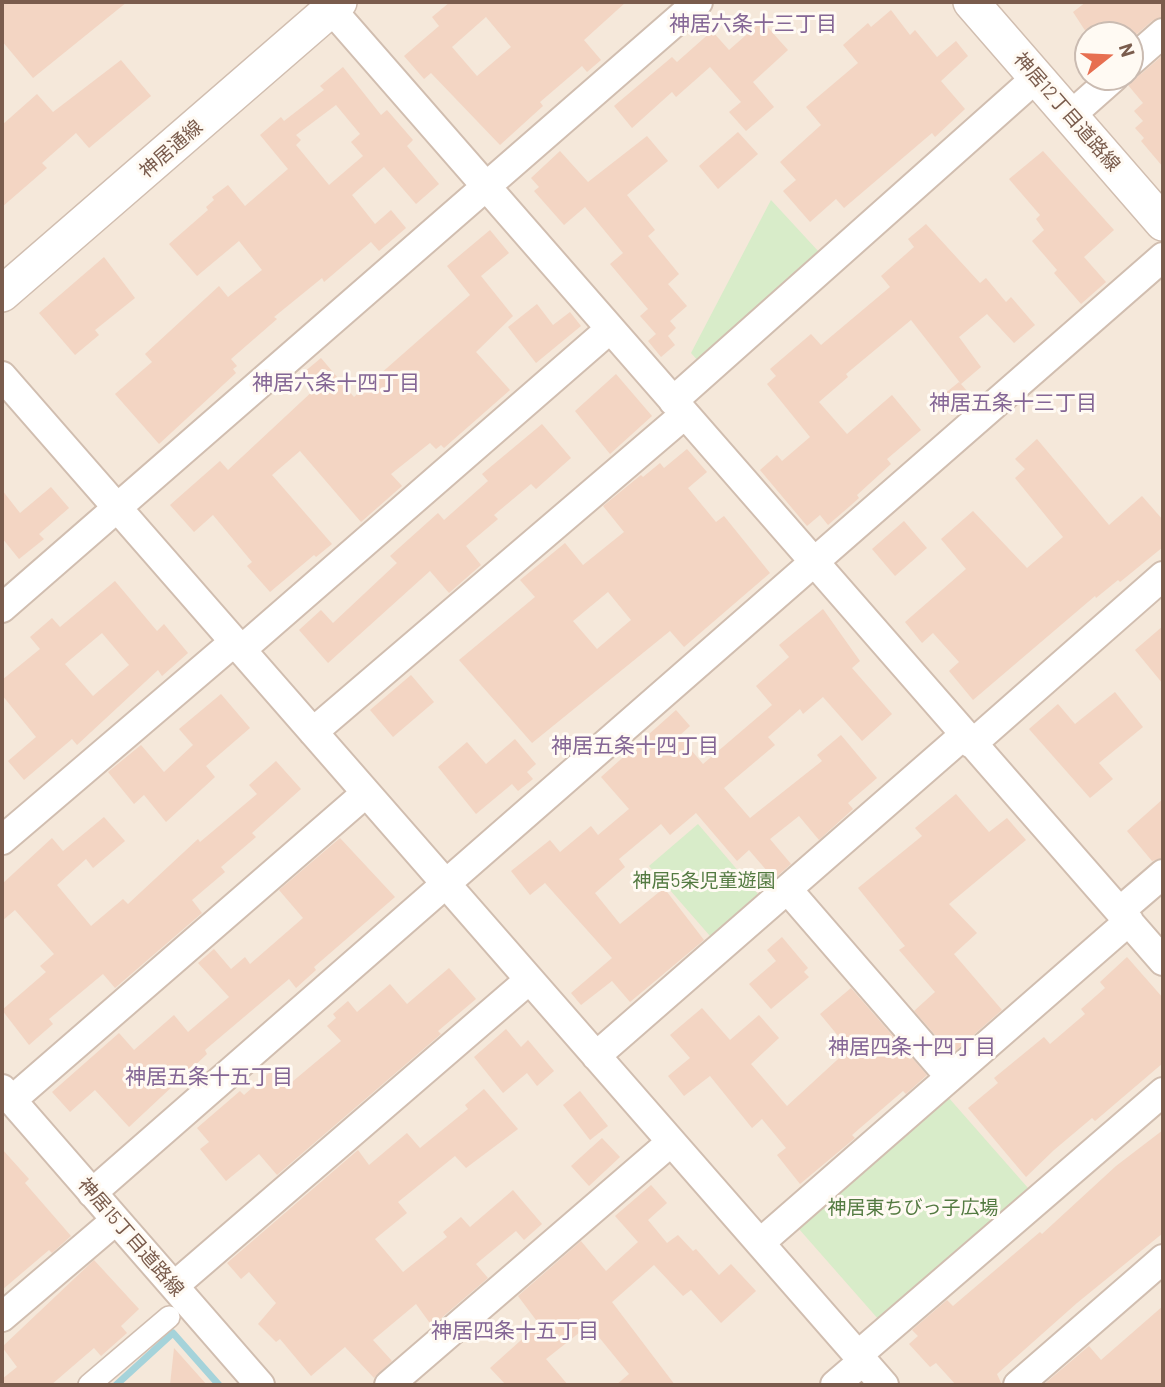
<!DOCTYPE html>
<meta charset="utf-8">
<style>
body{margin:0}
#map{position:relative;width:1165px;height:1387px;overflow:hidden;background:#fdf6ec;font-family:Barlow,sans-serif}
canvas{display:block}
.frame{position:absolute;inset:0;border:4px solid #7a5c4d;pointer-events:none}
.north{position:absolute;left:1074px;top:21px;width:70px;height:70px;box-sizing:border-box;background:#fffaf3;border:2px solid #cabbb1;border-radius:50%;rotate:72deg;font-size:19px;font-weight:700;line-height:28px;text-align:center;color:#7a5c4d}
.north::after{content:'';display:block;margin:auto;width:24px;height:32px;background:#e76f51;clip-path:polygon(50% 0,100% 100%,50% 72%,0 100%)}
</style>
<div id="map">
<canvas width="1165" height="1387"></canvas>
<div class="frame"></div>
<div class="north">N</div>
</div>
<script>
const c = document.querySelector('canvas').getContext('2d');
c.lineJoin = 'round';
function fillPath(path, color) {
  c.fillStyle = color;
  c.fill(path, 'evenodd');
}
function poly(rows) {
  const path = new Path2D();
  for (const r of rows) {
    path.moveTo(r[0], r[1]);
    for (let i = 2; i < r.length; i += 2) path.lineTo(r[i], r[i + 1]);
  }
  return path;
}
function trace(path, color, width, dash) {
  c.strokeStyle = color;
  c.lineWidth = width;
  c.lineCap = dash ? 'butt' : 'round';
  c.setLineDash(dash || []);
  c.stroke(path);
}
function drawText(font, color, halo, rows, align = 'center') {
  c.font = font + ' Barlow,"Noto Sans JP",sans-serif';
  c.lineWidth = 6;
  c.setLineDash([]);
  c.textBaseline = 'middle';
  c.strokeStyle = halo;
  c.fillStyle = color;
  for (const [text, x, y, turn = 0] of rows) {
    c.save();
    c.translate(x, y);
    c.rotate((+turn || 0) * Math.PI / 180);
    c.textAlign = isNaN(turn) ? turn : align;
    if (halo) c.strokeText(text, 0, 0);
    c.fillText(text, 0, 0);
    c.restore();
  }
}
fillPath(poly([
 [2,2,1163,2,1163,1385,2,1385],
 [1088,35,1130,35,1130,77,1088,77]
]), '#f5e8da');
fillPath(poly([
 [771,200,819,252,699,362,691,353],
 [698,824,758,894,710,936,649,866],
 [948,1097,1028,1188,879,1320,799,1229]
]), '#d8ecc9');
trace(poly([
 [116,1385,173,1333,219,1385]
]), '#a5d3da', 7);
fillPath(poly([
 [2,2,127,2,33,78,2,41],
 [450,2,626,2,584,40,601,60,587,72,582,66,540,102,543,106,500,145,431,73,424,79,404,56,439,26,432,17],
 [486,17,511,47,477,76,452,47],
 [1086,2,1163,2,1163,17,1152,21,1130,40,1130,35,1088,35,1073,12],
 [891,10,910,35,915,30,937,57,956,41,968,56,941,81,965,109,935,137,932,133,844,208,836,199,810,222,783,191,796,180,780,162,821,125,806,107,858,63,843,45,868,23,871,27],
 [762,21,788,50,753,82,774,107,746,131,729,112,741,102,710,67,676,97,672,92,632,128,614,106,672,57,677,62,712,31,729,50],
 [1163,55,1163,167,1141,141,1144,138,1135,128,1143,121,1134,111,1143,103,1128,85,1130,78,1141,74],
 [121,60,151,96,89,148,76,133,42,163,47,168,2,207,2,125,37,94,53,112],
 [343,67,381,115,387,110,413,140,407,146,439,184,416,204,384,167,352,195,375,224,391,210,406,228,379,251,371,242,324,282,322,278,274,317,277,319,231,359,237,366,233,369,236,373,159,444,115,394,152,362,145,354,219,286,228,297,262,270,239,241,197,276,169,244,208,210,206,207,214,200,212,197,228,185,245,206,288,169,260,135,281,117,284,121,324,90,320,86],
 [336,105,360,134,351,142,363,156,329,185,296,145,301,140,296,135],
 [738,132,758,154,718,189,699,166],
 [647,136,668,161,627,195,655,230,648,236,679,274,668,284,687,306,670,321,676,328,668,336,675,345,661,357,648,341,656,334,640,316,648,309,610,264,623,253,585,207,564,225,534,191,539,187,531,178,560,151,588,182],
 [1043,151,1114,230,1084,257,1106,282,1081,304,1054,273,1057,270,1032,241,1044,230,1036,219,1040,215,1009,179],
 [926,224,980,283,986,278,1006,302,1011,297,1035,325,1014,343,987,314,959,337,981,367,961,384,973,398,952,416,938,399,959,382,961,384,911,320,846,374,848,377,819,402,847,434,892,395,921,430,887,459,891,464,857,495,859,498,850,506,828,525,820,515,807,526,760,470,777,455,782,461,810,437,767,384,776,376,770,369,811,334,821,345,890,287,881,276,914,247,908,239],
 [490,230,509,253,481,276,513,316,476,352,510,390,444,448,441,445,436,449,430,443,391,474,402,486,361,522,300,451,272,475,332,544,316,557,314,555,270,592,247,566,252,562,213,515,194,532,170,505,220,461,228,470,316,388,303,373,321,358,354,397,470,295,447,266],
 [104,257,135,298,95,330,99,335,75,355,39,313],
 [537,304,553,325,570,312,581,326,536,363,508,327],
 [616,374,652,416,610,454,575,411],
 [542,424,571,458,536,489,531,484,494,515,498,519,466,546,481,565,449,593,430,571,328,663,299,630,321,610,333,623,397,563,390,556,438,513,444,520,488,481,482,474],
 [1037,439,1109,525,1142,496,1163,520,1163,547,1120,582,1118,580,1096,598,1095,596,973,700,949,671,959,662,933,633,922,643,905,622,966,569,941,539,973,511,1027,568,1063,537,1015,478,1025,469,1015,459],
 [687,449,707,472,688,488,716,522,724,516,770,573,684,647,670,631,532,743,459,660,535,597,520,580,565,543,583,565,624,532,603,506,641,475,643,477,660,463,664,468],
 [608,592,631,620,597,649,573,621],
 [51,487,69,508,39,534,44,539,19,559,2,538,2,490,20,513],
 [904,521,927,548,895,576,872,549],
 [115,581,157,631,164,624,188,653,162,676,158,670,77,745,72,739,24,780,8,761,36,737,2,695,2,680,40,649,30,637,52,618,60,627],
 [102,633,129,665,93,696,65,664],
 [823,609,860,661,852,668,892,714,862,741,823,697,803,714,800,709,768,737,775,745,724,788,750,818,822,761,817,755,841,735,877,778,848,803,853,809,819,840,799,816,770,839,791,864,774,879,749,850,737,861,696,813,670,835,661,824,619,859,625,867,595,893,620,924,664,888,704,940,630,1002,612,981,581,1005,571,993,612,958,545,883,530,895,511,871,550,840,560,852,591,826,598,835,629,809,601,777,676,710,690,726,679,736,703,764,772,705,756,686,789,657,779,645],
 [1163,626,1163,684,1135,650],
 [411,675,434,702,393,737,370,710],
 [1115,692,1143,727,1099,763,1113,779,1090,798,1029,729,1058,704,1075,724],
 [221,694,250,728,206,766,215,777,166,822,144,795,134,804,108,772,141,745,164,772,193,745,179,729],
 [515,739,536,764,527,772,533,779,518,791,512,784,476,814,438,767,467,742,486,764],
 [276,761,301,789,252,833,256,837,221,867,225,872,192,900,202,913,115,988,103,974,49,1019,53,1024,29,1045,2,1010,46,972,40,966,54,954,15,910,2,921,2,884,52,838,63,851,104,817,125,841,93,868,86,859,57,885,91,926,123,899,128,904,198,839,200,842,257,794,249,785],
 [956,794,989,832,1007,818,1026,840,949,904,977,933,954,954,1002,1010,952,1054,914,1011,935,992,899,950,905,946,858,888,922,836,915,828],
 [1163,799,1163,858,1152,861,1127,831],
 [340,838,395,897,314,967,316,970,296,988,289,979,205,1050,207,1054,129,1127,95,1090,70,1112,52,1092,119,1033,134,1050,174,1015,188,1032,229,997,198,963,214,949,231,969,245,957,250,964,303,918,279,890],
 [782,937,808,968,804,972,809,977,771,1009,749,984,776,961,767,950],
 [1127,957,1163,998,1163,1063,1095,1121,1092,1118,1054,1150,1026,1177,968,1108,998,1083,994,1078,1044,1037,1050,1044,1085,1014,1081,1009,1105,988,1100,982],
 [449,968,476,999,438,1031,441,1034,277,1175,259,1154,226,1181,200,1149,209,1142,197,1128,240,1091,244,1095,277,1066,292,1082,341,1041,327,1026,336,1018,333,1014,348,1001,357,1012,390,984,407,1004],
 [851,988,927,1075,906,1094,903,1091,852,1135,855,1138,800,1184,777,1155,786,1148,762,1119,752,1128,710,1076,684,1096,668,1076,690,1058,670,1035,702,1008,730,1040,759,1015,779,1038,751,1064,787,1106,849,1049,820,1014],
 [506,1029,521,1047,528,1040,554,1071,537,1086,527,1073,503,1093,474,1057],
 [484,1089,518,1129,466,1168,455,1156,398,1202,407,1213,375,1239,403,1272,447,1237,443,1232,461,1217,470,1227,513,1190,542,1224,524,1240,516,1231,476,1264,488,1278,432,1326,416,1304,373,1340,392,1361,374,1378,345,1347,311,1376,280,1339,276,1342,258,1324,276,1303,249,1272,241,1279,227,1263,358,1150,369,1165,407,1133,420,1148,468,1109,465,1105],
 [580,1091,608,1126,590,1140,563,1105],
 [1163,1130,1163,1233,1077,1303,997,1374,1002,1385,956,1385,936,1363,930,1367,909,1344,918,1336,912,1330,947,1300,953,1306,1040,1232,1042,1234,1116,1166],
 [602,1138,620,1157,589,1186,571,1166],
 [2,1149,29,1179,25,1183,71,1236,52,1253,49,1250,2,1290],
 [651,1185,667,1203,648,1220,667,1243,678,1235,693,1251,696,1249,719,1275,731,1264,756,1291,721,1323,691,1290,683,1296,654,1265,612,1302,675,1385,616,1385,629,1374,589,1325,546,1359,568,1385,506,1385,490,1368,539,1324,518,1296,581,1241,606,1271,638,1242,615,1216],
 [94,1260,139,1309,121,1326,127,1333,101,1356,94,1348,51,1385,2,1385,2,1379,17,1367,2,1347],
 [1163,1306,1163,1385,1043,1385,1089,1346,1101,1360],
 [174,1348,207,1385,170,1385]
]), '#f3d5c3');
const pedestrian = poly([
 [89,1385,169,1317]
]);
const minor = poly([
 [325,2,1163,961],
 [1130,62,1163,33],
 [1070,116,1114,77],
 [2,376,884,1385],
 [673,401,1037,77],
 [2,608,698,2],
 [241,650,610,329],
 [313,732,684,415],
 [972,744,1163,576],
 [2,840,234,642],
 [788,890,950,1077],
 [1120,911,1163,874],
 [596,1056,964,735],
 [2,1089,260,1385],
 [12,1100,366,793],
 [92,1193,1163,257],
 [760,1243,1129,921],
 [174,1286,529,980],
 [2,1317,116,1220],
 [858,1355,1163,1092],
 [389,1385,671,1142],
 [835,1385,863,1361],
 [1018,1385,1163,1259]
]);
const tertiary = poly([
 [971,2,1163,223],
 [2,294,339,2]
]);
trace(pedestrian, '#d1beb0', 24);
trace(minor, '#d1beb0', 32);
trace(tertiary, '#d1beb0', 38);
trace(pedestrian, '#fff', 21);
trace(minor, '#fff', 28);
trace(tertiary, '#fff', 35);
drawText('19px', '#7a5c4d', '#fffaf3', [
 ["神居12丁目道路線",1067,112,49],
 ["神居通線",171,149,-41],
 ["神居15丁目道路線",131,1237,49]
]);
drawText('19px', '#537a41', '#fffaf3', [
 ["神居5条児童遊園",704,881],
 ["神居東ちびっ子広場",913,1208]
]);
drawText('21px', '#846695', '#fffaf3', [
 ["神居六条十三丁目",753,24],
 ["神居六条十四丁目",336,383],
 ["神居五条十三丁目",1013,403],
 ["神居五条十四丁目",635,746],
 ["神居四条十四丁目",912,1047],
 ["神居五条十五丁目",209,1077],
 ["神居四条十五丁目",515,1331]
]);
</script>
